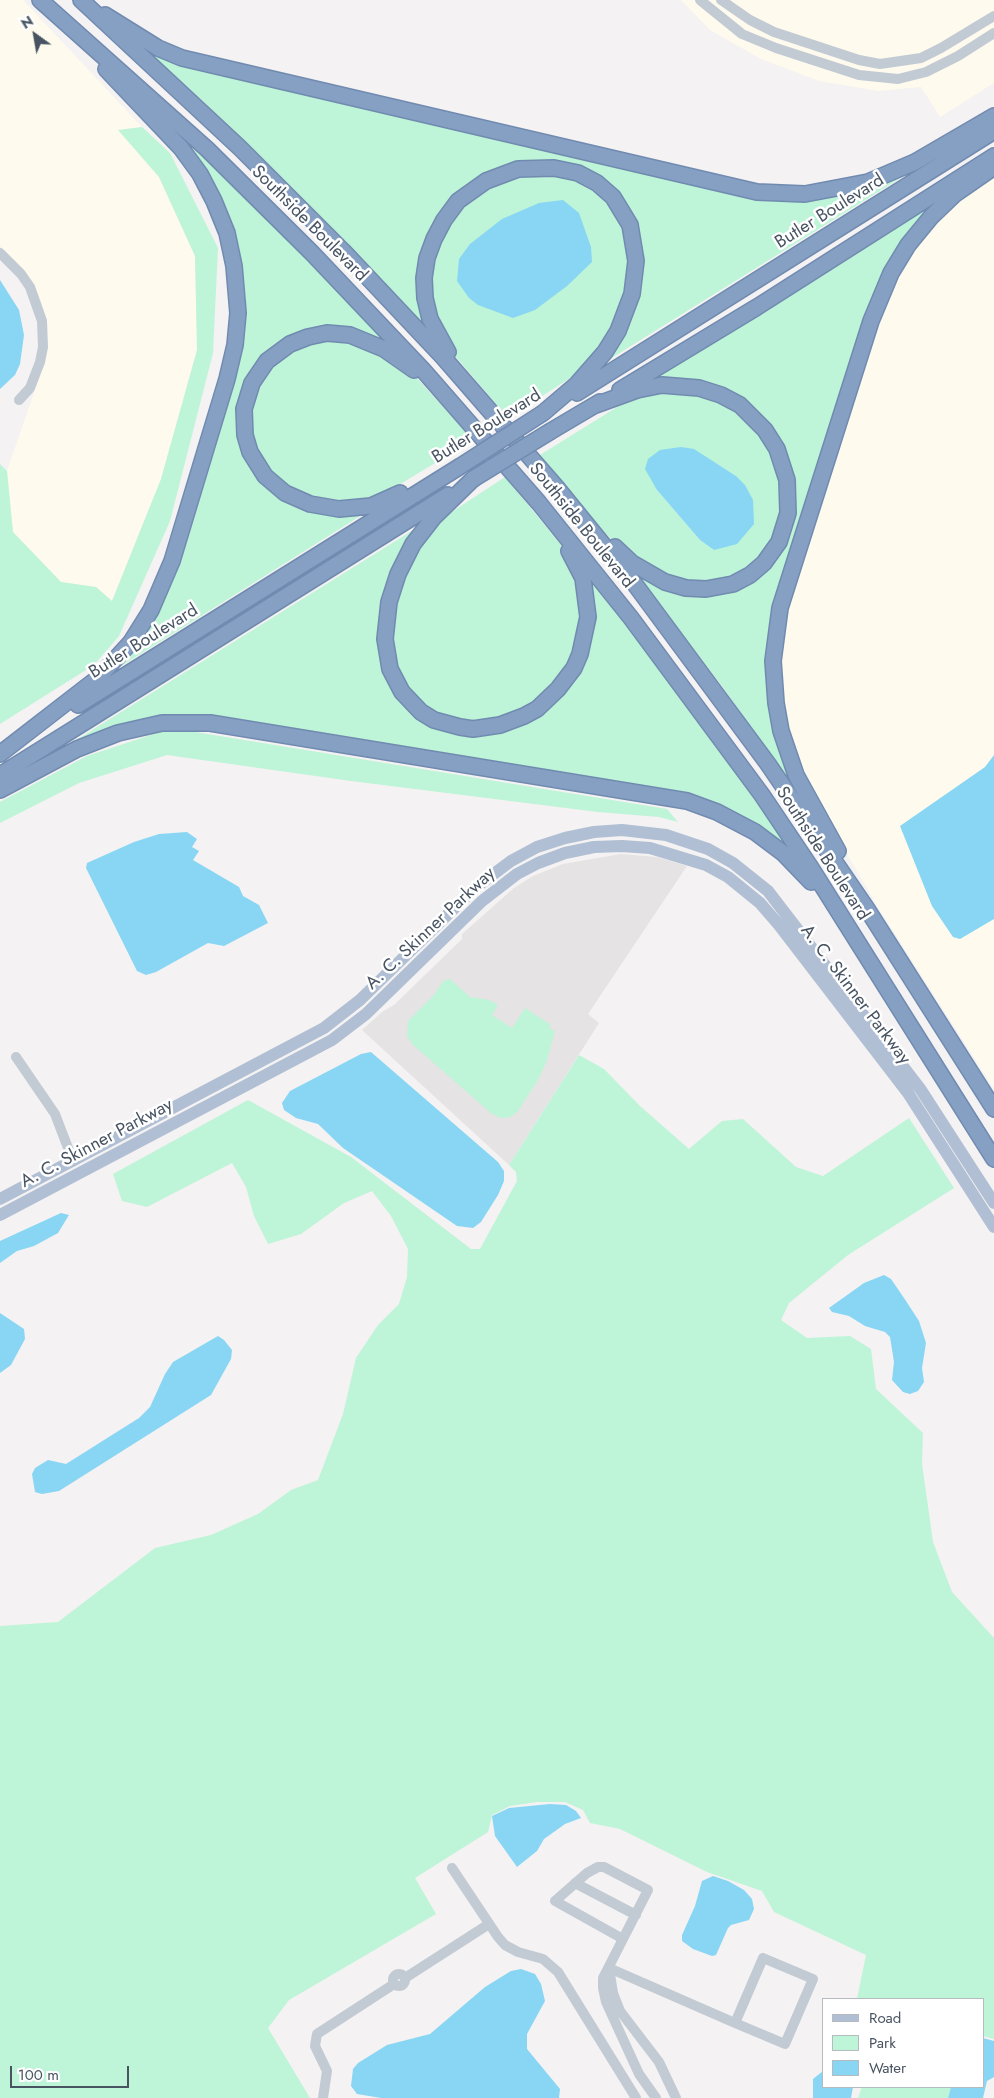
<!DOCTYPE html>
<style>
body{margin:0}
#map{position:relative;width:994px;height:2098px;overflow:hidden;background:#f4f2f2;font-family:Jost,sans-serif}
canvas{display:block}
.legend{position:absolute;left:822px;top:1998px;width:162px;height:90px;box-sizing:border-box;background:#fff;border:1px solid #b6bbc0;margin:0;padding:6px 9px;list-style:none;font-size:15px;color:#485462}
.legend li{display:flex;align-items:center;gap:10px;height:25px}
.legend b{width:25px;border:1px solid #b6bbc0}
.north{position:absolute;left:10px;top:10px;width:50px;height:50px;-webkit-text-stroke:4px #fff;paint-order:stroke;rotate:328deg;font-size:14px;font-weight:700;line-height:20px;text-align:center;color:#485462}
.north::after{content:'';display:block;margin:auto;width:18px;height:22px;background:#485462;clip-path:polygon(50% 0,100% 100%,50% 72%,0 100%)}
.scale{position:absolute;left:10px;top:2066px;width:119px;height:22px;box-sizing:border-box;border:2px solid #485462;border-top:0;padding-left:6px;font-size:15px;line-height:18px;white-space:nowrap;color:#485462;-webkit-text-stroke:4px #fff;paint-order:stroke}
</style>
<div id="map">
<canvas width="994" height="2098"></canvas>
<ul class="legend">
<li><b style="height:6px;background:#b0bfd3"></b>Road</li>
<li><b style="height:14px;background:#bef4d7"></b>Park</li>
<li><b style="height:14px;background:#88d6f4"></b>Water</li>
</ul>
<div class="north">N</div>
<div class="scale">100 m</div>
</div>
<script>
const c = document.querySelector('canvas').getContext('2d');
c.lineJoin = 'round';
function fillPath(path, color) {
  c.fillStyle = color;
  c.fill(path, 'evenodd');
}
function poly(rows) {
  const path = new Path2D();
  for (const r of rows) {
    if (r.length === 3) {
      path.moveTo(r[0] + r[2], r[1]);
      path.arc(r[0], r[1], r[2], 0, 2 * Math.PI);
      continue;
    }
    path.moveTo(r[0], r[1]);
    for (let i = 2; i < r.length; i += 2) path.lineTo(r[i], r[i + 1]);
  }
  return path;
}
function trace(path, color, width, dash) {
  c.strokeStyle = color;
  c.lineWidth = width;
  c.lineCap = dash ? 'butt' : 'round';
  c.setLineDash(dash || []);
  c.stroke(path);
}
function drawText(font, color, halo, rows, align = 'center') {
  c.font = font + ' Jost,sans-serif';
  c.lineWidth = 5;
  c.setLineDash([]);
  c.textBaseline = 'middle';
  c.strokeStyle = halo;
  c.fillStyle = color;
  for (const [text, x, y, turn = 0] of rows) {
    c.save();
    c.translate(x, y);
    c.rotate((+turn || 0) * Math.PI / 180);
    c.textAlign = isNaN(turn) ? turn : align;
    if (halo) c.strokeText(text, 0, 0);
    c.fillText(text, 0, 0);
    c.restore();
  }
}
fillPath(poly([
 [0,0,23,0,142,127,119,130,159,177,195,256,197,350,161,479,112,601,96,587,61,582,13,532,7,471,37,384,47,326,42,304,32,281,0,246],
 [681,0,994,0,994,83,940,117,921,87,879,91,819,81,761,59,710,30],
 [994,172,994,1089,879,909,811,792,793,755,781,709,780,630,878,313,913,242,970,187]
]), '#fefaed');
fillPath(poly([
 [621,854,657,857,687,866,588,1014,599,1023,509,1165,362,1030,382,1012,394,1005,462,939,462,934,514,888,533,876,563,864]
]), '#e6e3e4');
fillPath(poly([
 [143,48,170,60,765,196,923,164,610,359,622,330,637,244,590,176,499,171,432,233,426,327,279,176,202,101],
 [169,125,292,243,391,346,315,331,247,384,240,394,237,412,238,437,242,450,255,475,265,485,328,514,343,517,365,513,115,670,138,643,231,376,236,256],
 [142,127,170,153,218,248,213,353,170,521,119,636,94,665,0,724,0,464,7,471,13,532,61,582,96,587,112,601,161,479,197,350,195,256,159,177,118,130],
 [518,173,574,176,611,201,627,230,630,278,610,335,578,373,508,418,450,350,430,307,432,251,465,200],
 [934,202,935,205,899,251,776,611,770,675,808,808,722,686,635,572,729,588,790,534,795,513,794,479,791,465,784,450,758,412,651,381],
 [321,338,365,345,415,376,473,440,379,497,352,503,313,499,287,487,269,472,255,449,249,411,256,383,284,351],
 [684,390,726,403,752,422,779,466,782,521,759,563,722,582,677,582,626,554,604,532,540,455,630,399,642,393],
 [717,464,736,476,714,550,700,540,657,490],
 [505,477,563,547,578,577,583,625,565,678,519,715,469,726,421,708,394,667,390,614,409,559,438,521],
 [418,527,382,648,427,720,513,725,580,666,587,574,693,714,794,855,730,814,203,719,57,752],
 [189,731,667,809,678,822,659,817,598,812,351,781,167,755,79,783,0,823,0,802,87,756,160,732],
 [450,979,470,997,489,1000,498,1005,492,1015,512,1028,525,1008,551,1025,549,1028,555,1031,546,1063,538,1080,518,1111,511,1117,501,1118,492,1114,412,1044,407,1036,408,1021,434,995,443,981],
 [579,1055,604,1069,640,1106,689,1149,722,1121,743,1119,796,1167,823,1176,909,1118,954,1188,848,1255,789,1303,781,1320,807,1338,850,1336,871,1349,876,1389,923,1433,922,1464,933,1542,952,1592,994,1638,994,2039,983,2036,983,1999,857,1999,866,1955,774,1912,762,1891,707,1872,620,1829,590,1823,583,1810,565,1802,537,1802,510,1806,492,1815,488,1832,415,1878,436,1914,289,2000,268,2028,310,2098,0,2098,0,1626,58,1622,155,1548,211,1535,258,1514,291,1490,318,1480,343,1414,356,1358,378,1325,399,1304,407,1277,408,1249,391,1216,372,1191,344,1203,301,1234,268,1244,254,1216,246,1187,232,1163,147,1207,122,1201,113,1174,248,1100,351,1157,471,1249,480,1249,517,1181,516,1172,509,1165],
 [862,2087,951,2087,948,2098,858,2098]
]), '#bef4d7');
fillPath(poly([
 [563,200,579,213,591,247,592,262,567,286,535,310,513,318,478,305,469,298,457,281,459,259,470,244,502,219,539,203],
 [0,280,19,310,24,335,20,364,15,375,0,389],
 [681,447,694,449,736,476,745,485,753,500,754,524,737,544,714,550,700,540,657,490,645,469,648,459,660,450],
 [994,755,994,919,960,939,953,937,932,906,900,826,985,767],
 [187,832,197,839,192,847,199,851,193,860,239,887,243,896,259,905,268,923,224,946,208,943,156,972,146,975,137,971,86,868,87,863,134,842,159,834],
 [371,1052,498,1162,504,1171,504,1181,498,1195,481,1222,473,1228,457,1226,343,1148,318,1124,296,1118,284,1110,282,1103,290,1091,361,1054],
 [61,1213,69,1215,58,1233,34,1246,17,1251,0,1263,0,1241],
 [884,1275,891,1279,906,1301,919,1321,926,1343,922,1368,924,1382,918,1391,910,1394,903,1392,892,1380,894,1362,890,1337,885,1332,865,1326,849,1316,832,1312,829,1308,864,1283],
 [0,1313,24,1329,25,1339,11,1365,0,1373],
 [218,1336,224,1340,232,1350,231,1359,211,1395,59,1491,42,1494,35,1492,32,1474,35,1468,48,1460,66,1464,139,1418,150,1407,165,1374,173,1362],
 [550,1804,566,1805,576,1811,581,1818,565,1824,544,1839,537,1851,517,1867,495,1836,492,1816,509,1808],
 [713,1876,728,1881,744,1890,752,1899,754,1909,749,1920,731,1925,728,1928,716,1955,712,1956,693,1949,682,1941,682,1935,695,1906,702,1881],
 [521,1969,535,1974,541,1984,545,2001,527,2034,527,2049,560,2089,559,2098,381,2098,357,2094,351,2086,353,2069,358,2063,387,2045,430,2034,485,1987,511,1971],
 [983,2038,994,2041,994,2077,987,2081,983,2098,948,2098,951,2087,983,2087],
 [823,2071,823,2087,853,2087,851,2098,813,2098,813,2079]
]), '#88d6f4');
const highway = poly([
 [40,0,207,149,312,253,423,370,539,503,631,618,762,795,811,868,994,1159],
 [81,0,240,148,343,251,443,357,557,488,631,579,768,764,867,909,994,1109],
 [105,15,158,48,182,58,757,192,805,194,868,182,915,162,994,116],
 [448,352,430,319,425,298,424,278,427,258,434,239,444,220,458,201,486,181,518,169,554,168,578,173,597,183,613,197,630,225,636,261,632,294,618,331,605,352,577,384,543,413],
 [620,390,757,307,994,156],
 [577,393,994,131],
 [593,406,637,390,662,385,699,388,721,395,740,405,765,430,777,449,787,480,788,513,779,542,764,563,750,575,733,584,706,589,686,588,665,582,632,563,615,547],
 [551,431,600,402],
 [473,479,434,517,413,544,398,574,389,602,385,639,390,669,402,692,421,712,434,720,460,727,473,729,500,725,524,716,537,709,558,689,574,668,580,654,588,617,583,578,569,551],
 [400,493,371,506,339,509,310,504,285,493,265,476,250,452,245,435,244,409,252,383,267,361,290,344,308,337,327,333,350,335,384,349,414,370],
 [78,705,459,467],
 [0,754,98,678,131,642,151,610,172,561,227,379,235,345,238,313,234,266,227,233,214,201,200,174,181,148,106,69],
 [0,775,448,495],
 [0,790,77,749,118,733,162,723,210,723,687,801,717,812,755,832,783,853,811,882],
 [838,851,796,775,781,731,776,703,773,661,780,608,871,321,891,273,908,245,931,217,955,194,994,167]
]);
trace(highway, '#718bb0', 18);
trace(poly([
 [700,0,742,34,776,48,859,75,898,79,926,72,958,56,994,33],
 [721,0,750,20,774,32,859,60,880,64,921,58,941,48,994,16],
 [0,253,21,274,30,287,42,321,43,347,40,362,30,388,19,400],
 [16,1057,55,1114,73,1161],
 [452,1868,498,1937,505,1945,518,1952,543,1959,558,1972,636,2098],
 [575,1883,636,1915],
 [623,1939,555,1901,587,1873,598,1867,604,1867,648,1890,603,1978,603,1988,606,2002,639,2074,656,2098],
 [763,1958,813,1979,785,2044,735,2023,763,1958],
 [609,1968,613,1993,620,2011,659,2062,676,2098],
 [609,1968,735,2023],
 [399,1980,6],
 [405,1978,489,1924],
 [323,2098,327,2071,315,2046,317,2034,394,1984]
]), '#c2cbd4', 10);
trace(poly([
 [0,1199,324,1028,360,1000,475,888,511,861,537,847,565,838,594,832,622,830,666,835,708,849,733,863,768,891,921,1090,994,1203],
 [0,1215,332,1040,366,1014,482,901,517,874,538,863,565,853,594,847,622,846,650,848,706,865,728,877,760,903,779,925,908,1093,994,1227]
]), '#b0bfd3', 12);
trace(highway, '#86a0c4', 15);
const highwayBridge = poly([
 [459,467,543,413],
 [473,479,551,431]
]);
trace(highwayBridge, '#718bb0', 18, []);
trace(highwayBridge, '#86a0c4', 15);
drawText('18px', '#485462', '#fff', [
 ["Butler Boulevard",830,212,-32],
 ["Southside Boulevard",309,224,45],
 ["Butler Boulevard",487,427,-32],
 ["Southside Boulevard",581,526,51],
 ["Butler Boulevard",144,642,-32],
 ["Southside Boulevard",822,854,57],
 ["A. C. Skinner Parkway",431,929,-43],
 ["A. C. Skinner Parkway",855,995,53],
 ["A. C. Skinner Parkway",97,1144,-28]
]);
</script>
